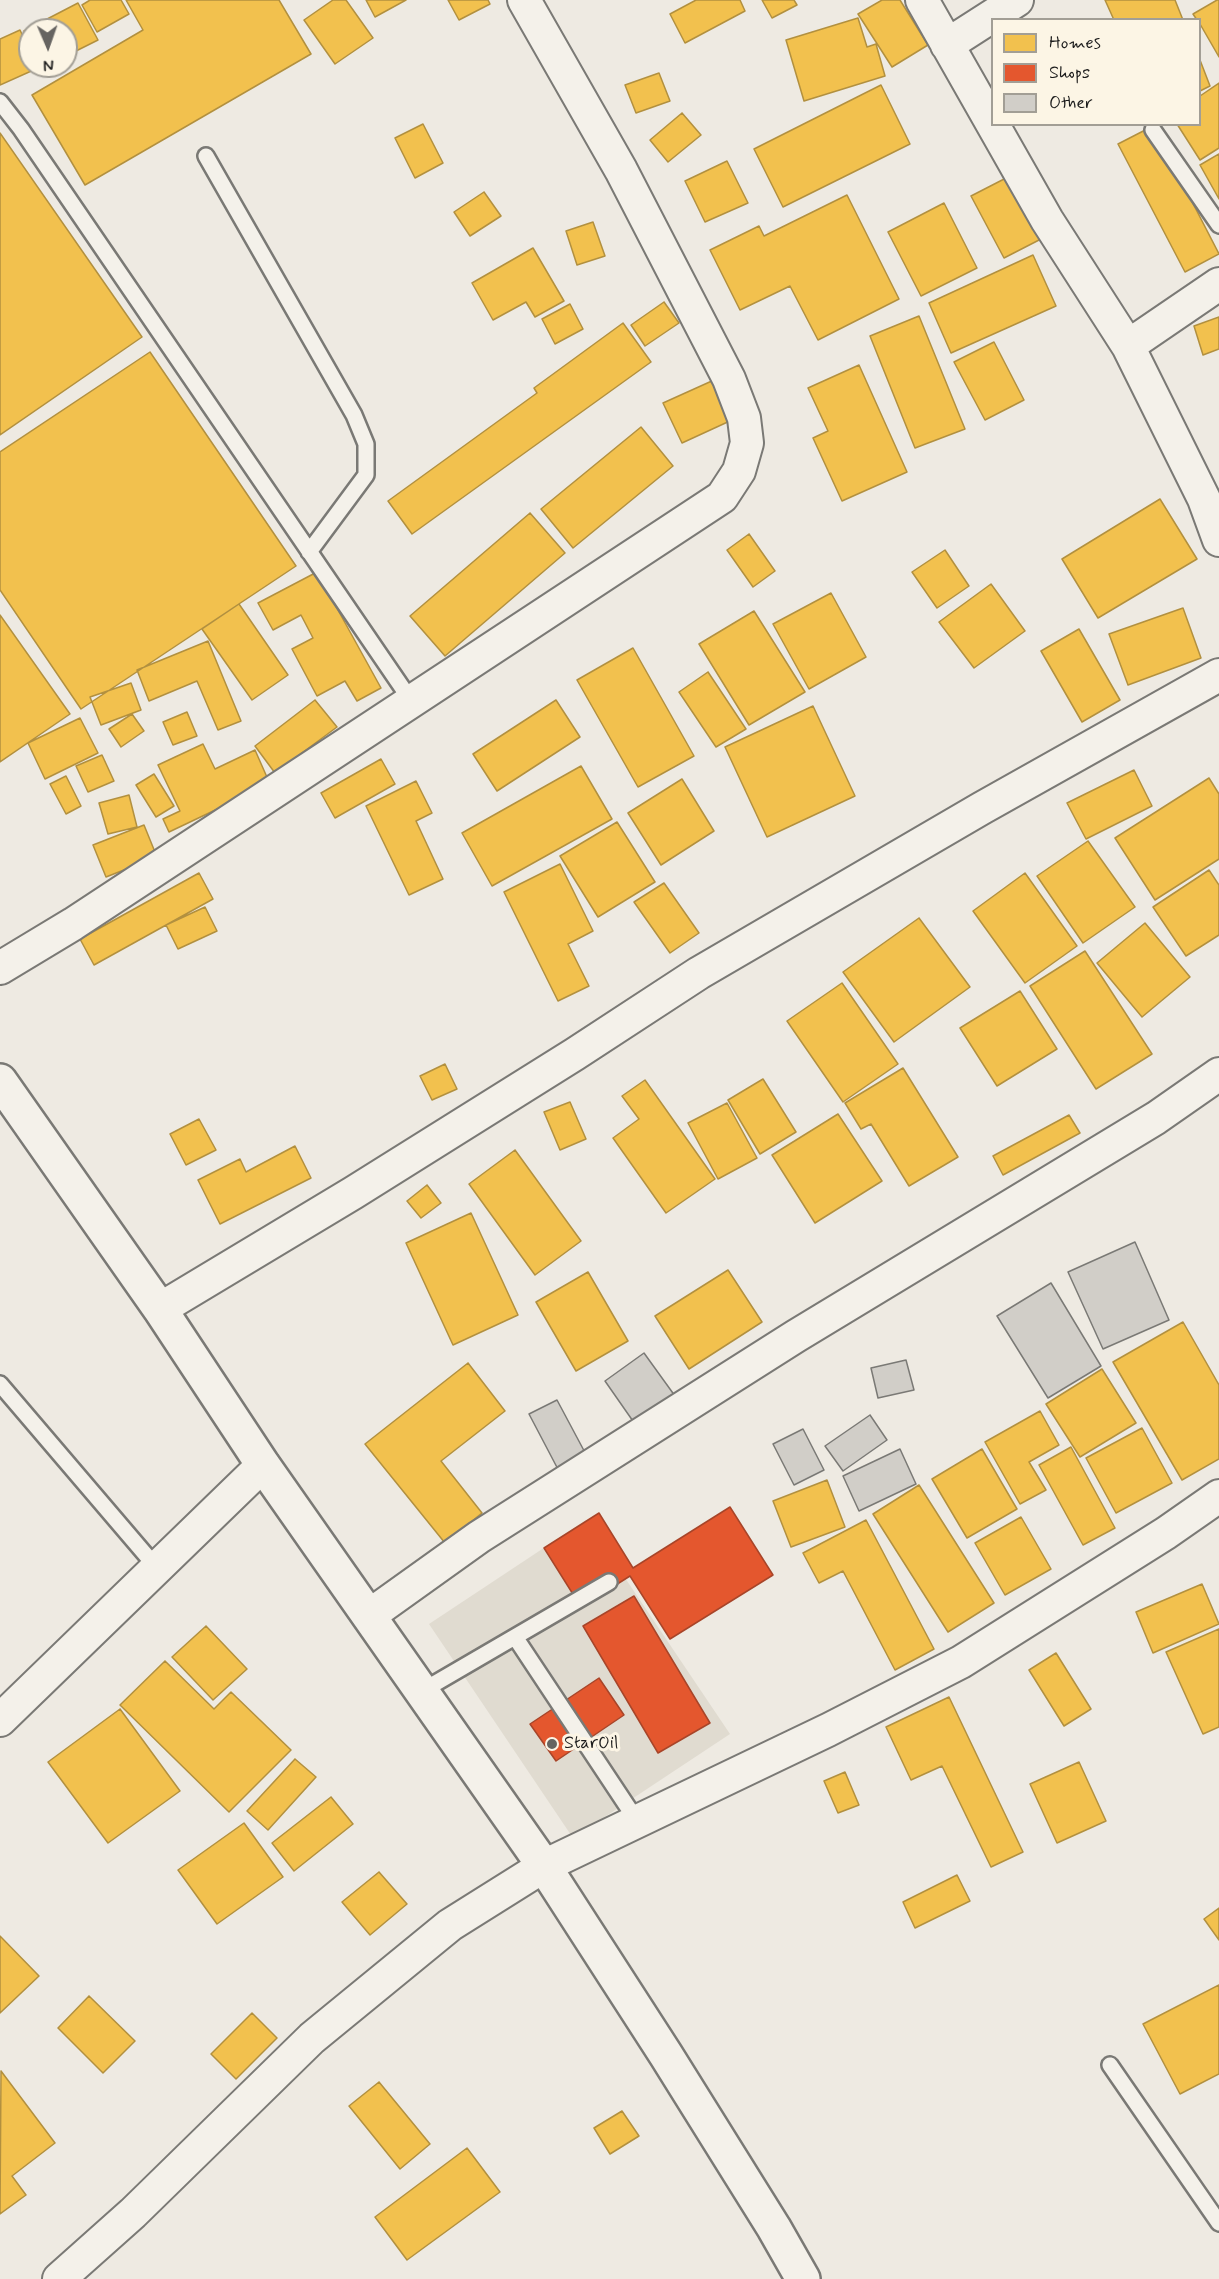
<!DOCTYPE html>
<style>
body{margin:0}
#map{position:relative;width:1219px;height:2279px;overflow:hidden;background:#eeeae2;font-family:Mynerve,sans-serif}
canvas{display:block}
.legend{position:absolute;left:991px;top:18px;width:210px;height:108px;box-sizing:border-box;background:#fcf5e5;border:2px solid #a29e95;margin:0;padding:8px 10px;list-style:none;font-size:18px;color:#1c1c1c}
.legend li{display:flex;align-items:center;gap:12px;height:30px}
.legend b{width:30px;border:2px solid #a29e95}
.north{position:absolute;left:18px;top:18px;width:60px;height:60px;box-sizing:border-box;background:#fcf5e5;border:2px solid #a29e95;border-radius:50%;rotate:178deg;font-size:16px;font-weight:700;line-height:24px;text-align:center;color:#1c1c1c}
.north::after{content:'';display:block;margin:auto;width:21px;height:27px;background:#666461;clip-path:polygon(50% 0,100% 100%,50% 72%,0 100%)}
</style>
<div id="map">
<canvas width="1219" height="2279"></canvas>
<ul class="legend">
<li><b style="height:16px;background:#f2c14e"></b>Homes</li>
<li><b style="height:16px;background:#e4572e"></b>Shops</li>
<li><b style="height:16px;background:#d1cec8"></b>Other</li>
</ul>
<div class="north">N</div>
</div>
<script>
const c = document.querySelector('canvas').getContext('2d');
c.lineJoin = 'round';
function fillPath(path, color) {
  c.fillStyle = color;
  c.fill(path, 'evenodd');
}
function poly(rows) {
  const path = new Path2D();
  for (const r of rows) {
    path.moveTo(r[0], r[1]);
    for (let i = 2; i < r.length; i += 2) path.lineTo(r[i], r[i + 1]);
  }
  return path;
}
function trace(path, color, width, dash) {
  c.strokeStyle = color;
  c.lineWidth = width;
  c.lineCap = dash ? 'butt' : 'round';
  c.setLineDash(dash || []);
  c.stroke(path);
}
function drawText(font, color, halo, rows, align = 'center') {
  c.font = font + ' Mynerve,sans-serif';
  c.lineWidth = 6;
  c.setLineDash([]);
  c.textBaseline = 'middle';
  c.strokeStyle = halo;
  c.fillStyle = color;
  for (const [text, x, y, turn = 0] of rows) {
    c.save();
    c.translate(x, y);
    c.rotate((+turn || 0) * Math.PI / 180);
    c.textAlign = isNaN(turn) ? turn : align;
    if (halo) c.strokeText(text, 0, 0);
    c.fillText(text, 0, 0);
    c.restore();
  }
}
fillPath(poly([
 [586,1520,730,1734,573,1838,429,1624]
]), '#e0dbd0');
const homes = poly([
 [90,0,121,0,129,14,97,32,82,5,90,0],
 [126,0,279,0,311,54,85,185,32,95,143,30,126,0],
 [333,0,346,0,373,38,335,64,304,20,333,0],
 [366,0,406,0,375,17,366,0],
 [448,0,488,0,490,4,459,20,448,0],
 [696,0,740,0,745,11,685,43,670,14,696,0],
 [762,0,794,0,797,5,772,18,762,0],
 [882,0,900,0,928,45,892,67,858,14,882,0],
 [1105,0,1175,0,1183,20,1114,20,1105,0],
 [1217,0,1219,0,1219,57,1200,24,1200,20,1197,20,1193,14,1217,0],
 [78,3,98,40,66,56,66,30,30,30,30,43,24,31,78,3],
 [858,18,867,47,876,44,885,76,804,101,786,40,858,18],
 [20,30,30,51,30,66,38,68,0,85,0,39,20,30],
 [1200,60,1210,86,1200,91,1200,60],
 [659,73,670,101,636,113,625,85,659,73],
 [1219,83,1219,148,1200,160,1177,124,1200,124,1200,96,1219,83],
 [881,85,910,144,783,207,754,149,881,85],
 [682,113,701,135,668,162,650,140,682,113],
 [423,124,443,163,415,178,395,138,423,124],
 [1153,126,1219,254,1185,272,1118,144,1153,126],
 [0,133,142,337,0,435,0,133],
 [1219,154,1219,199,1200,165,1219,154],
 [727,161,748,203,705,222,685,181,727,161],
 [1008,177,1041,239,1004,258,971,196,1008,177],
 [484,192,501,216,470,236,454,212,484,192],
 [847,195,899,299,818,340,790,286,740,310,710,250,759,226,764,236,847,195],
 [944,203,977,268,921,296,888,232,944,203],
 [593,222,605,256,577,265,566,231,593,222],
 [533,248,564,301,535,317,526,302,493,320,472,283,533,248],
 [1033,255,1056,306,951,353,929,303,1033,255],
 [664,302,679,323,645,346,631,325,664,302],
 [570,304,583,329,555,344,542,319,570,304],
 [919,316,965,429,915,448,870,336,919,316],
 [1219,317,1219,349,1203,355,1194,326,1219,317],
 [623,323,651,362,412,534,388,501,537,393,534,388,623,323],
 [994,342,1024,400,985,420,954,362,994,342],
 [150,352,296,566,81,709,0,590,0,452,150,352],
 [859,365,907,472,842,501,813,438,828,431,808,388,859,365],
 [714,380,732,420,682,443,663,403,714,380],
 [641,427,673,466,573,548,541,509,641,427],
 [1160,499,1197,559,1098,618,1062,559,1160,499],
 [530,513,565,553,445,656,410,616,530,513],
 [749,534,775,571,753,587,727,550,749,534],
 [945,550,969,586,937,608,912,572,945,550],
 [317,572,381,688,357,701,345,681,317,696,292,649,313,638,301,615,273,630,258,603,317,572],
 [991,584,1025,631,974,668,939,622,991,584],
 [831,593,866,657,809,689,773,624,831,593],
 [239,604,288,675,252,700,202,629,239,604],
 [1183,608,1201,658,1128,685,1109,634,1183,608],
 [754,611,805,692,749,725,699,644,754,611],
 [0,615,70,714,0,762,0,615],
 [1079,629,1120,700,1082,722,1041,651,1079,629],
 [208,641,241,721,218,730,197,681,149,701,137,670,208,641],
 [633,648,694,756,638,787,577,680,633,648],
 [708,672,746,729,716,747,679,692,708,672],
 [131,683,141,710,101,725,90,697,131,683],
 [315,700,337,727,275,773,255,746,315,700],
 [556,700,580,737,497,791,473,754,556,700],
 [813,706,855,796,767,837,725,747,813,706],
 [187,712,197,736,173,745,163,722,187,712],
 [132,714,144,731,121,747,109,729,132,714],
 [80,718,98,753,45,779,28,743,80,718],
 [203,744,215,769,255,750,270,784,169,832,163,819,180,811,158,765,203,744],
 [102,755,114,781,88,792,76,766,102,755],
 [381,759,395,784,335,818,321,793,381,759],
 [581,766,612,819,492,886,462,833,581,766],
 [1134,770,1152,806,1086,839,1067,803,1134,770],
 [154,774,174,806,156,817,136,785,154,774],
 [66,776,81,806,66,814,50,784,66,776],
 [1209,778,1219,794,1219,859,1155,900,1115,838,1209,778],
 [682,779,714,831,661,865,628,813,682,779],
 [416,781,432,813,416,821,443,879,409,895,366,806,416,781],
 [129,795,137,827,108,834,99,803,129,795],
 [617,822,655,882,598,917,560,856,617,822],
 [144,825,157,857,106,877,93,845,144,825],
 [1088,841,1135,907,1083,943,1037,876,1088,841],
 [560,864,593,931,568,944,589,986,558,1001,504,892,560,864],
 [1209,870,1219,885,1219,935,1186,956,1153,907,1209,870],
 [199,873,213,899,94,965,80,939,199,873],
 [1025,873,1077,946,1025,983,973,911,1025,873],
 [664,883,699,933,670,953,634,902,664,883],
 [205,907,217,931,178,949,166,925,205,907],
 [919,918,970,987,894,1042,843,972,919,918],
 [1145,923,1190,977,1142,1017,1097,963,1145,923],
 [1085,951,1152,1054,1096,1089,1030,986,1085,951],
 [842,983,898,1064,843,1102,787,1021,842,983],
 [1020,991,1057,1049,997,1086,960,1028,1020,991],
 [445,1064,457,1089,432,1100,420,1076,445,1064],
 [903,1068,958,1157,909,1186,871,1124,861,1129,845,1103,903,1068],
 [763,1079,796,1132,760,1154,728,1100,763,1079],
 [645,1080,715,1179,666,1213,613,1138,639,1119,622,1096,645,1080],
 [570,1102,586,1139,560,1150,544,1112,570,1102],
 [727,1103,757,1158,718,1179,688,1123,727,1103],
 [838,1114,882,1181,815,1223,772,1155,838,1114],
 [1069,1115,1080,1133,1003,1175,993,1156,1069,1115],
 [199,1119,216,1150,186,1165,170,1134,199,1119],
 [295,1146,311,1178,220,1224,198,1180,240,1159,246,1172,295,1146],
 [515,1150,581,1241,535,1275,469,1184,515,1150],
 [427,1185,441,1203,421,1218,407,1201,427,1185],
 [471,1213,518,1315,453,1345,406,1243,471,1213],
 [728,1270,762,1322,689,1369,655,1316,728,1270],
 [588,1272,628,1341,576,1371,536,1302,588,1272],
 [1183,1322,1219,1385,1219,1459,1182,1480,1113,1362,1183,1322],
 [468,1363,505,1411,441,1461,482,1513,445,1543,365,1444,468,1363],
 [1102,1369,1136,1423,1080,1457,1046,1404,1102,1369],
 [1040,1411,1059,1445,1029,1462,1046,1490,1020,1504,985,1442,1040,1411],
 [1142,1428,1172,1483,1116,1513,1086,1458,1142,1428],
 [1071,1447,1115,1528,1083,1545,1039,1465,1071,1447],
 [982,1449,1017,1509,967,1538,932,1479,982,1449],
 [827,1480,845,1527,791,1547,773,1501,827,1480],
 [919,1485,994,1603,948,1632,873,1514,919,1485],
 [1021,1517,1051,1569,1005,1595,975,1543,1021,1517],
 [866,1520,934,1649,895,1670,843,1571,819,1583,803,1553,866,1520],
 [1202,1584,1219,1624,1153,1653,1136,1612,1202,1584],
 [206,1626,247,1669,213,1700,172,1657,206,1626],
 [1219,1629,1219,1727,1203,1734,1166,1652,1219,1629],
 [1056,1653,1091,1709,1064,1726,1029,1670,1056,1653],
 [165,1661,214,1709,231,1692,291,1750,229,1812,120,1705,165,1661],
 [949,1697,1023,1852,991,1867,942,1766,911,1780,886,1727,949,1697],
 [120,1709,180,1791,108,1843,48,1762,120,1709],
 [295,1759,316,1777,268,1830,247,1811,295,1759],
 [1079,1762,1106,1821,1057,1843,1030,1784,1079,1762],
 [845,1772,859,1805,838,1813,824,1781,845,1772],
 [331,1797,353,1824,294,1871,272,1843,331,1797],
 [244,1823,283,1877,217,1924,178,1870,244,1823],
 [379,1872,407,1904,370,1935,342,1902,379,1872],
 [957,1875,970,1901,915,1928,903,1902,957,1875],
 [1219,1908,1219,1940,1204,1919,1219,1908],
 [0,1936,39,1976,0,2013,0,1936],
 [1219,1985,1219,2074,1180,2094,1143,2024,1219,1985],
 [89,1996,135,2041,103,2073,58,2028,89,1996],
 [252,2013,277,2038,236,2079,211,2054,252,2013],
 [1,2071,55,2143,12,2176,26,2195,0,2214,1,2071],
 [379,2082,430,2144,400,2169,349,2106,379,2082],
 [622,2111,639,2136,610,2154,594,2128,622,2111],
 [467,2148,500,2192,407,2260,375,2217,467,2148]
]);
fillPath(homes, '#f2c14e');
trace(homes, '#b2903f', 1.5);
const shops = poly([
 [730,1507,773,1575,670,1639,630,1576,581,1607,544,1548,599,1513,633,1568,730,1507],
 [634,1596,710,1723,658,1753,583,1626,634,1596],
 [599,1678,624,1715,556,1761,530,1724,599,1678]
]);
fillPath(shops, '#e4572e');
trace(shops, '#a84529', 1.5);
const building = poly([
 [1135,1242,1169,1320,1103,1349,1068,1272,1135,1242],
 [1051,1283,1101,1366,1048,1398,997,1316,1051,1283],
 [644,1353,675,1396,635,1424,605,1381,644,1353],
 [906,1360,914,1390,878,1398,871,1368,906,1360],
 [557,1400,589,1460,561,1475,529,1414,557,1400],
 [870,1415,887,1440,843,1471,825,1446,870,1415],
 [803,1429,824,1470,794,1485,773,1444,803,1429],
 [900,1449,916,1484,859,1511,843,1476,900,1449]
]);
fillPath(building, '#d1cec8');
trace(building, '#7a7975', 1.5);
const lane = poly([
 [0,102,21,129,412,702],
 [1153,130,1219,225],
 [206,156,354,415,366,444,366,475,309,552],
 [0,1384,157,1568],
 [515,1637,637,1821],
 [422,1691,609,1582],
 [1110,2065,1219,2223]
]);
const street = poly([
 [922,0,1047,220,1128,346,1204,499,1219,540],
 [947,45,1017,0],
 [1128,346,1219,284],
 [0,968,73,924,722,497,739,471,747,443,744,418,729,379,621,170,524,0],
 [160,1309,353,1193,575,1054,699,973,982,808,1219,675],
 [370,1615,479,1537,796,1336,1156,1118,1219,1074],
 [0,1720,263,1465],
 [59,2279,133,2213,312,2038,450,1925,544,1866,828,1730,961,1662,1166,1533,1219,1496]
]);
const secondary = poly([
 [0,1081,160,1309,263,1465,544,1866,666,2055,774,2228,803,2279]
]);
trace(lane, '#7a7975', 20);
trace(street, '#7a7975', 36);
trace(secondary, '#7a7975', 38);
trace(lane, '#f4f1ea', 15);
trace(street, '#f4f1ea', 32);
trace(secondary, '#f4f1ea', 33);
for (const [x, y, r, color] of [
 [552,1744,6,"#666461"]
]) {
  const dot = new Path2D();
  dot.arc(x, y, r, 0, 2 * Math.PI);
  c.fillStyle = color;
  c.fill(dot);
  trace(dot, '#fcf5e5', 2);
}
drawText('18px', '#1c1c1c', '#fcf5e5', [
 ["StarOil",564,1744]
], 'left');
</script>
